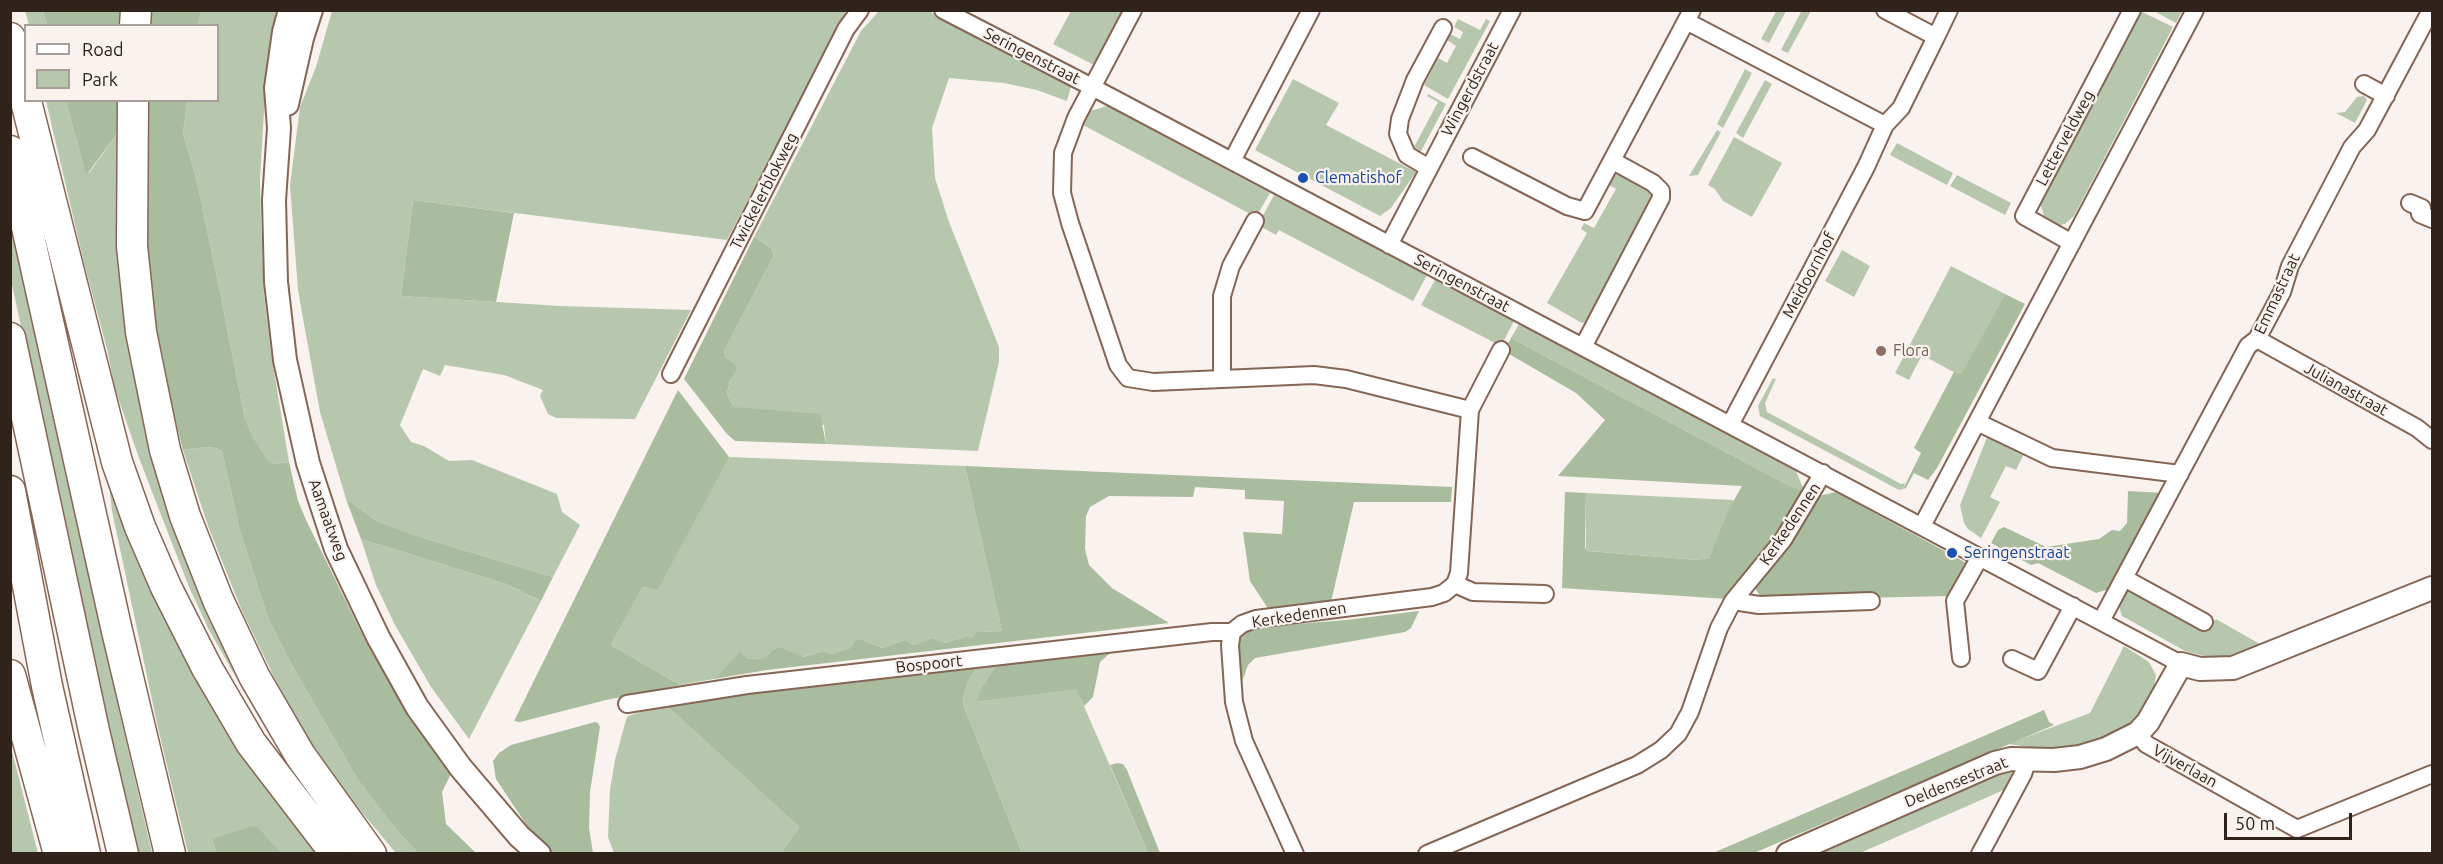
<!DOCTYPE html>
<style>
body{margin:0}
#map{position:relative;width:2443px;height:864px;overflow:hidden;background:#f9f2ee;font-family:Ubuntu,sans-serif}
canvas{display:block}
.frame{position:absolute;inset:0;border:12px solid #30231c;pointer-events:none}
.legend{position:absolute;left:24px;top:24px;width:195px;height:78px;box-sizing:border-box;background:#f9f2ee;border:2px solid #a99f9a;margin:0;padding:8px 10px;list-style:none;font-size:18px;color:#30231c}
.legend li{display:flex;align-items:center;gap:12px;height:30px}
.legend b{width:30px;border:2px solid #a99f9a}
.scale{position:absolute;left:2224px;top:813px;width:128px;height:27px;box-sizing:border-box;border:3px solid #30231c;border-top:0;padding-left:8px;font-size:18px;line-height:21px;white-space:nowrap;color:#30231c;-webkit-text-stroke:4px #f9f2ee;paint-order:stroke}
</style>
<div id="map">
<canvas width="2443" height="864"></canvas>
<div class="frame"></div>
<ul class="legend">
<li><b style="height:8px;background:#fff"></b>Road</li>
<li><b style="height:16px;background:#b7c7ae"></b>Park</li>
</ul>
<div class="scale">50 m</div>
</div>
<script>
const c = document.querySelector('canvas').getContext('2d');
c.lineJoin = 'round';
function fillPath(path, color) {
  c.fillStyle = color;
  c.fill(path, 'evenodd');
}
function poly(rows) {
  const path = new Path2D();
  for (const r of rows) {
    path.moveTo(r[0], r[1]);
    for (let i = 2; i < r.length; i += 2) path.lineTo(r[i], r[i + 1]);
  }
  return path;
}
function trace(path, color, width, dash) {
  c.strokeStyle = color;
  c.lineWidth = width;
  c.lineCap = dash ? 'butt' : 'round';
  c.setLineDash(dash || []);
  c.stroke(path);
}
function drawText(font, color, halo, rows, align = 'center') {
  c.font = font + ' Ubuntu,sans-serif';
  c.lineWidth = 4.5;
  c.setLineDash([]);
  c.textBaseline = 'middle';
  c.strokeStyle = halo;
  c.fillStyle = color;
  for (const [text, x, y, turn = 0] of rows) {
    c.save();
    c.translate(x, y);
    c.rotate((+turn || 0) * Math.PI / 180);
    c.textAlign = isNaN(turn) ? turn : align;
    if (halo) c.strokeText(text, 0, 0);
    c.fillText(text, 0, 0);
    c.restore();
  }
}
fillPath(poly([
 [1777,10,1786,11,1769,43,1761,39],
 [1802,10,1811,11,1788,53,1781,50],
 [25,11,43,11,47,25,29,25],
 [202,11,276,11,267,60,260,179,261,221,264,294,271,353,289,462,274,464,268,460,253,437,245,419,217,277,196,178,183,133,187,101,218,100,218,26,197,25],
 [332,11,846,11,727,240,413,200,401,296,560,306,691,310,635,419,556,418,548,414,540,396,543,390,504,375,445,365,440,376,423,369,400,425,411,442,424,446,449,461,472,460,557,494,562,512,580,525,553,577,423,538,377,521,346,499,320,412,302,313,298,290,290,185,300,107,316,67],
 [879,11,928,11,1071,86,1067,101,1037,90,1004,83,949,78,932,128,935,178,949,222,999,347,999,362,978,451,826,444,824,425,734,407,727,394,734,363,726,358,724,351,774,255,771,248,754,237,861,31],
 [1071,11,1124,11,1094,65,1053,44],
 [2140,11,2173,27,2074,216,2065,224,2059,225,2044,216,2040,203],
 [2154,11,2182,11,2176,23],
 [1458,19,1480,30,1486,19,1490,21,1448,99,1424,85,1438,58,1447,63,1456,46,1447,40,1450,34,1460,39,1463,32,1454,27],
 [1745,69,1752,73,1723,128,1717,124],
 [1293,79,1339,103,1326,125,1416,172,1391,208,1380,216,1255,150],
 [1765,80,1772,84,1743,138,1736,133],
 [1428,94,1446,104,1419,155,1412,151,1438,102,1427,96],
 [2364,96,2367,100,2355,123,2336,113,2345,112,2357,97],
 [46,101,66,101,83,165,89,173,118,132,132,346,285,757,258,716,209,630,189,587,139,458,115,389,107,349,84,263],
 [1107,106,1270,193,1256,217,1083,125,1082,122,1087,112],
 [1717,130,1721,132,1698,175,1689,176],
 [1734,137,1782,163,1752,217,1723,201,1715,189,1708,185],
 [1897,143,1953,173,1947,185,1890,155],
 [1621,173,1647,186,1652,197,1588,321,1582,323,1547,303,1587,233,1581,229,1584,223,1594,228,1616,189,1606,183,1611,176],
 [1957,175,2011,203,2005,215,1950,186],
 [10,187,113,684,152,853,135,853,11,280],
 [1274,195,1427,275,1413,301,1279,230,1276,235,1258,225],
 [1842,250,1870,266,1854,297,1825,281],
 [1951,266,2005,294,1961,376,1922,355,1909,380,1895,373],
 [1435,280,1514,321,1501,346,1421,305],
 [1519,324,1795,469,1805,492,1784,483,1511,338],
 [1773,378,1776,379,1765,403,1767,412,1901,484,1905,483,1903,489,1899,490,1760,416,1758,406],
 [1988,435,2024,454,2016,470,2006,466,1990,497,2000,502,1981,538,1968,529,1964,523,1960,505],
 [205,447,216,448,222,451,240,531,268,618,293,667,358,780,394,827,418,853,396,853,348,796,308,738,274,677,242,611,208,526,183,450],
 [729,457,965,466,1002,631,978,632,972,638,967,636,945,643,932,638,914,645,905,640,882,648,863,640,850,648,831,654,823,651,802,657,781,647,773,649,765,658,748,659,740,653,714,679,680,685,611,645,642,588,647,587],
 [107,465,125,526,149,588,197,682,239,750,282,809,320,853,282,853,259,828,212,839,216,853,188,853,158,728,112,511],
 [1586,493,1734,500,1709,558,1697,560,1589,551,1586,549],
 [361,539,506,584,541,601,469,739,431,687,395,625,376,585],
 [2125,587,2203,630,2216,619,2265,647,2232,657,2211,658,2185,651,2122,616,2118,604],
 [2124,646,2149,662,2156,675,2152,698,2138,722,2114,736,2064,752,2008,744,2090,713],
 [998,662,982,687,977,702,1076,688,1148,853,1022,853,963,704,964,694,969,680,979,664],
 [668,707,799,827,781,853,614,853,608,837,610,789,615,760,626,720,628,716,641,712],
 [11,747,28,814,38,853,11,853],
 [2011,769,2018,770,2006,789,1860,853,1817,854]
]), '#b7c7ae');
fillPath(poly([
 [43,11,125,11,124,25,47,25],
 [148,11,202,11,197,25,147,26],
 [66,101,119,101,118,132,88,173,86,173,83,165],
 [143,101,187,101,183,133,196,178,217,277,245,419,253,437,268,460,274,464,289,462,298,501,306,520,365,640,399,699,428,744,452,772,442,792,446,824,476,853,418,853,394,827,358,780,293,667,268,618,240,531,222,451,216,448,205,447,183,450,159,358,146,265],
 [413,200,514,213,496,302,401,296],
 [754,237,771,248,774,255,724,351,726,358,734,363,737,369,730,380,727,394,734,407,820,414,826,444,735,441,727,434,684,379],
 [2005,294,2025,304,1937,468,1928,480,1914,473,1906,488,1903,489,1921,453,1914,448,1954,372,1961,375],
 [1511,338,1784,483,1805,492,1783,529,1727,599,1562,588,1565,492,1586,493,1585,548,1588,551,1697,560,1709,558,1729,509,1742,486,1558,476,1605,420,1576,393,1504,351],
 [678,390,729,457,658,589,656,590,647,587,642,588,611,645,680,685,606,700,520,722,514,721],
 [965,466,1452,487,1451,502,1354,502,1331,602,1269,610,1250,581,1243,532,1282,534,1284,501,1245,499,1245,490,1195,487,1193,497,1109,496,1090,507,1086,516,1085,549,1089,565,1112,588,1169,623,767,670,714,679,740,652,748,659,765,658,773,649,781,647,803,657,823,651,831,654,850,648,856,640,863,640,882,648,905,640,914,645,932,638,945,643,967,636,972,638,977,632,1002,631],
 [2128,491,2163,493,2111,592,2106,590,2096,593,2038,563,2031,565,1991,543,1998,530,2004,527,2046,547,2099,539,2112,530,2120,531,2127,523],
 [1836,492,1970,565,1951,596,1763,600,1761,598,1754,586,1814,497],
 [346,499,377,521,423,538,553,577,541,601,506,584,361,539],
 [1419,611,1411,628,1405,632,1255,658,1248,665,1240,687,1237,640,1248,628,1346,620],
 [1116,648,1100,662,1093,697,1084,706,1076,689,976,702,982,687,998,662],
 [979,664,969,680,964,694,963,704,1022,853,781,853,799,827,668,707,745,692],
 [2044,710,2049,722,2054,725,1754,853,1713,853],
 [595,722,598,723,600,727,590,792,589,828,593,853,545,853,496,779,493,761,499,753,511,745],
 [1117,763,1123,764,1127,770,1160,853,1148,853,1110,765],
 [253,826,259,828,282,853,216,853,212,839]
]), '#a9bc9e');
const street = poly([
 [943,10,1092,87,2181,664],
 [1133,10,1076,118,1063,153,1062,193,1070,223,1118,365,1128,378,1153,382,1314,375,1346,379,1470,410],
 [1885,10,1936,37,1949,10],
 [1686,21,1885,125],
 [2364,84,2386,96],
 [1472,157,1567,206,1585,211,1692,10],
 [1232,161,1311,10],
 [1429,168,1407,155,1398,134,1400,119,1415,80,1443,28],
 [2410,203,2422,208,2420,214,2432,219],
 [2072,243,2024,216,2132,10],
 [1389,245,1512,10],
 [2257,339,2417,428,2432,440],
 [1583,347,1661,198,1661,191,1653,183,1613,161],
 [671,374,846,29,860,10],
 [1222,379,1222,296,1231,266,1255,221],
 [1977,422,2052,458,2180,474],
 [1730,425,1866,167,1885,125,1901,108,1936,37],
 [1922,526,2195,10],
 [2124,578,2204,622],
 [1455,584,1473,592,1545,594],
 [1733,601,1759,605,1871,601],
 [2101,621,2248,346,2257,339,2282,292,2290,266,2352,147,2367,130,2431,10],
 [1961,658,1955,601,1980,557],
 [2012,659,2038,671,2073,606],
 [627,704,747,685,1212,632,1232,632],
 [2138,733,2146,744,2297,829,2432,774],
 [1295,854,1244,741,1234,702,1230,645,1232,632,1242,624,1256,619,1432,597,1444,593,1455,584,1459,573,1470,410,1501,350],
 [1427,854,1637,765,1661,750,1678,734,1690,712,1719,628,1733,601,1783,540,1823,473],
 [1980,854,2023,774,2028,759]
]);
const secondary = poly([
 [290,10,284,32,276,88,279,128,274,200,276,282,285,360,308,463,336,549,378,637,417,707,461,768,519,836,539,854],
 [287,104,302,38,311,10],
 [1788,854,1995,763,2011,759,2054,760,2080,757,2106,749,2138,733,2148,722,2181,664,2200,669,2233,668,2432,588]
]);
const highway = poly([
 [135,26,136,10],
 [10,38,117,462,140,527,166,587,207,668,251,743,336,854],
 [133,100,132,246,141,332,165,450,185,516,218,600,254,676,300,755,371,854],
 [10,151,117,631,170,854],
 [10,338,94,731,123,854],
 [10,491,47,686,85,854],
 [10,675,59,854]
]);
trace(street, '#856655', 20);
trace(secondary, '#856655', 26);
trace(highway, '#856655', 33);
trace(street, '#fff', 16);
trace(secondary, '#fff', 22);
trace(highway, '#fff', 30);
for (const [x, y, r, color] of [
 [1303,178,6,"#1a4fb4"],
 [1881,351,6,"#8d6e63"],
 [1952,553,6,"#1a4fb4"]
]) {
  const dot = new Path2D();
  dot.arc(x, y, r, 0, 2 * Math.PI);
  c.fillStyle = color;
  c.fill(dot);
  trace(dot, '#f9f2ee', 2);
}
drawText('16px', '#30231c', '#f9f2ee', [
 ["Seringenstraat",1032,56,27],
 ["Wingerdstraat",1470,89,-62],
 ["Letterveldweg",2065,138,-62],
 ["Twickelerblokweg",764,191,-63],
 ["Meidoornhof",1809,275,-62],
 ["Seringenstraat",1462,283,28],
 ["Emmastraat",2277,294,-65],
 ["Julianastraat",2346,389,29],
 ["Aamaatweg",328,520,70],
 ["Kerkedennen",1790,524,-56],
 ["Kerkedennen",1299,615,-9],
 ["Bospoort",929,664,-6],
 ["Vijverlaan",2185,766,29],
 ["Deldensestraat",1956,782,-22]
]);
drawText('16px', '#164399', '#f9f2ee', [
 ["Clematishof",1315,178],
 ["Seringenstraat",1964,553]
], 'left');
drawText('16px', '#785e54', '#f9f2ee', [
 ["Flora",1893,351]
], 'left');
</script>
